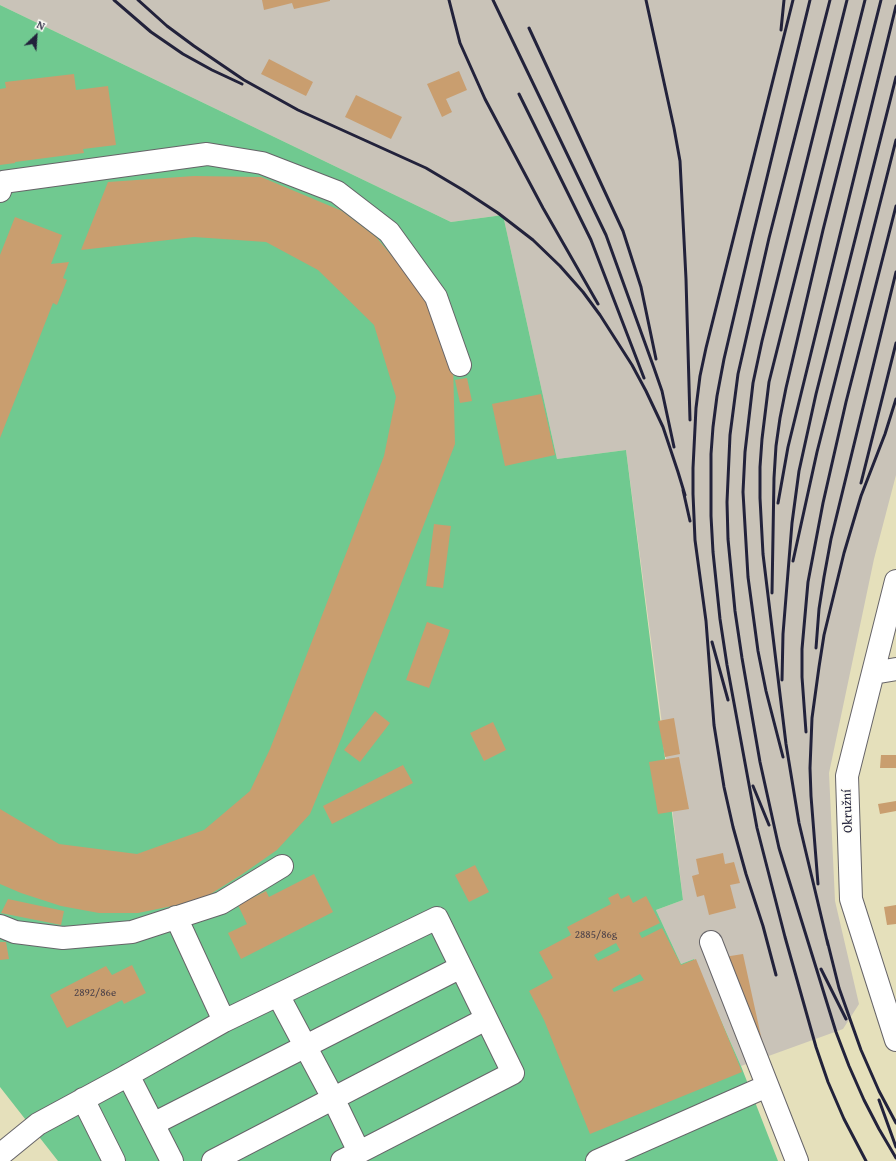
<!DOCTYPE html>
<meta charset="utf-8">
<style>
body{margin:0}
#map{position:relative;width:896px;height:1161px;overflow:hidden;background:#e5e0bb;font-family:"Gentium Book Plus",serif}
canvas{display:block}
.north{position:absolute;left:16px;top:16px;width:40px;height:40px;-webkit-text-stroke:3px #fdfcf7;paint-order:stroke;rotate:25deg;font-size:11px;font-weight:700;line-height:16px;text-align:center;color:#22223b}
.north::after{content:'';display:block;margin:auto;width:14px;height:18px;background:#22223b;clip-path:polygon(50% 0,100% 100%,50% 72%,0 100%)}
</style>
<div id="map">
<canvas width="896" height="1161"></canvas>
<div class="north">N</div>
</div>
<script>
const c = document.querySelector('canvas').getContext('2d');
c.lineJoin = 'round';
function fillPath(path, color) {
  c.fillStyle = color;
  c.fill(path, 'evenodd');
}
function poly(rows) {
  const path = new Path2D();
  for (const r of rows) {
    path.moveTo(r[0], r[1]);
    for (let i = 2; i < r.length; i += 2) path.lineTo(r[i], r[i + 1]);
  }
  return path;
}
function trace(path, color, width, dash) {
  c.strokeStyle = color;
  c.lineWidth = width;
  c.lineCap = dash ? 'butt' : 'round';
  c.setLineDash(dash || []);
  c.stroke(path);
}
function drawText(font, color, halo, rows, align = 'center') {
  c.font = font + ' "Gentium Book Plus",serif';
  c.lineWidth = 3;
  c.setLineDash([]);
  c.textBaseline = 'middle';
  c.strokeStyle = halo;
  c.fillStyle = color;
  for (const [text, x, y, turn = 0] of rows) {
    c.save();
    c.translate(x, y);
    c.rotate((+turn || 0) * Math.PI / 180);
    c.textAlign = isNaN(turn) ? turn : align;
    if (halo) c.strokeText(text, 0, 0);
    c.fillText(text, 0, 0);
    c.restore();
  }
}
fillPath(poly([
 [0,0,896,0,896,475,874,559,829,773,835,901,859,1004,843,1029,741,1066,694,959,681,964,656,910,683,900,661,716,626,450,557,459,503,215,451,222,0,5]
]), '#c9c3b8');
fillPath(poly([
 [0,5,451,222,503,215,557,459,626,450,683,900,656,910,681,964,694,959,741,1066,778,1161,58,1161,0,1087]
]), '#70c990');
fillPath(poly([
 [262,0,330,0,330,1,294,9,292,3,264,10],
 [269,59,313,82,306,96,261,74],
 [459,71,467,90,446,99,452,112,442,117,427,84],
 [74,74,76,90,108,86,116,145,83,149,84,153,15,162,15,163,0,165,0,89,6,88,5,82],
 [356,95,402,117,391,139,345,117],
 [194,176,261,177,342,211,376,237,423,293,453,362,455,444,341,739,310,814,277,850,241,875,209,895,177,905,138,913,99,913,61,906,21,893,0,884,0,809,59,844,137,854,204,830,250,791,270,749,384,456,396,397,374,325,318,270,266,242,194,237,81,250,108,182],
 [15,217,62,235,51,264,69,262,63,278,67,280,57,305,53,303,0,438,0,255],
 [467,378,472,401,460,403,455,380],
 [541,394,555,455,505,466,492,404],
 [434,524,451,526,443,588,426,586],
 [427,622,450,630,429,688,406,680],
 [375,711,390,723,360,762,344,750],
 [674,718,680,754,665,757,658,721],
 [493,722,506,750,484,761,470,733],
 [881,755,896,755,896,768,880,768],
 [679,757,689,809,658,814,649,762],
 [403,765,413,783,332,824,323,806],
 [896,801,896,811,880,814,878,804],
 [723,853,725,864,734,862,740,883,730,885,736,908,709,915,704,895,697,897,692,876,699,874,696,859],
 [475,865,489,892,469,902,455,875],
 [314,874,333,912,241,959,228,933,247,924,238,905,266,891,269,897],
 [618,893,621,899,629,895,633,903,646,896,660,923,639,933,642,938,662,928,681,965,696,959,742,1072,590,1134,544,1020,529,991,553,978,539,952,571,935,567,927,611,904,608,898],
 [616,943,620,950,598,961,594,955],
 [640,974,644,980,614,992,612,989],
 [8,899,64,911,61,925,1,913],
 [896,905,896,924,887,925,884,907],
 [0,942,6,942,9,959,0,960],
 [743,954,764,1050,724,957],
 [132,965,146,993,124,1004,122,1000,67,1028,50,995,106,966,112,975]
]), '#c99e6f');
const minor = poly([
 [0,191,3,182,207,154,262,163,337,192,389,232,436,297,460,365],
 [896,581,847,776,851,899,896,1040],
 [873,673,896,669],
 [176,917,224,1021,437,918,513,1073,342,1161],
 [0,926,15,932,63,938,132,932,221,903,282,866],
 [711,942,797,1161],
 [278,995,333,1098,359,1152],
 [128,1075,172,1161],
 [83,1099,114,1161],
 [153,1124,461,967],
 [0,1155,38,1124,123,1078,224,1021],
 [213,1161,486,1019],
 [597,1161,767,1086]
]);
trace(minor, '#666468', 24);
trace(minor, '#fff', 22);
trace(poly([
 [114,0,151,32,183,54,212,70,242,84],
 [138,0,167,26,194,46,244,80,298,110,426,168,463,190,498,213,533,240,560,266,583,292,600,315,632,365,646,391,663,427,678,472,685,495],
 [449,0,460,43,485,99,543,208,598,304],
 [493,0,606,235,654,368,662,391,674,447],
 [646,0,674,128,680,161,686,279,690,420],
 [810,0,753,235,724,359,717,396,713,427,711,454,711,516,713,552,720,619,727,665,757,828,785,937,816,1047,828,1082,844,1119,866,1161],
 [830,0,769,238,738,374,730,435,727,502,728,539,735,611,742,658,760,762,779,848,836,1032,849,1066,864,1100,879,1129,896,1158],
 [529,28,623,231,641,287,656,359],
 [781,30,784,0],
 [519,94,591,240,644,378],
 [861,483,896,343],
 [683,490,690,521],
 [778,503,788,447,896,6],
 [793,561,817,452,896,140],
 [772,593,774,478,776,446,780,418,786,388,823,230,881,0],
 [712,642,728,700],
 [816,648,819,609,824,577,831,539,896,272],
 [782,680,783,634,792,523,799,471,816,394,896,77],
 [806,732,802,677,802,649,808,582,823,503,846,402,896,206],
 [783,757,766,691,758,651,748,577,743,492,745,452,753,383,762,341,847,0],
 [753,786,769,825],
 [818,884,811,796,810,768,812,718,819,667,824,635,844,553,861,496,885,434,896,399],
 [827,940,839,988,861,1050,879,1091,896,1123],
 [828,945,799,823,786,744,763,554,760,498,760,467,762,439,769,382,865,0],
 [821,969,846,1019],
 [776,975,763,926,746,874,733,827,724,787,714,725,706,621,695,540,693,494,693,468,696,408,700,376,706,348,793,0],
 [879,1100,896,1147]
]), '#22223b', 3);
drawText('11px', '#4c4148', null, [
 ["2885/86g",596,935],
 ["2892/86e",95,993]
]);
drawText('13px', '#22223b', '#fdfcf7', [
 ["Okružní",848,811,-92]
]);
</script>
